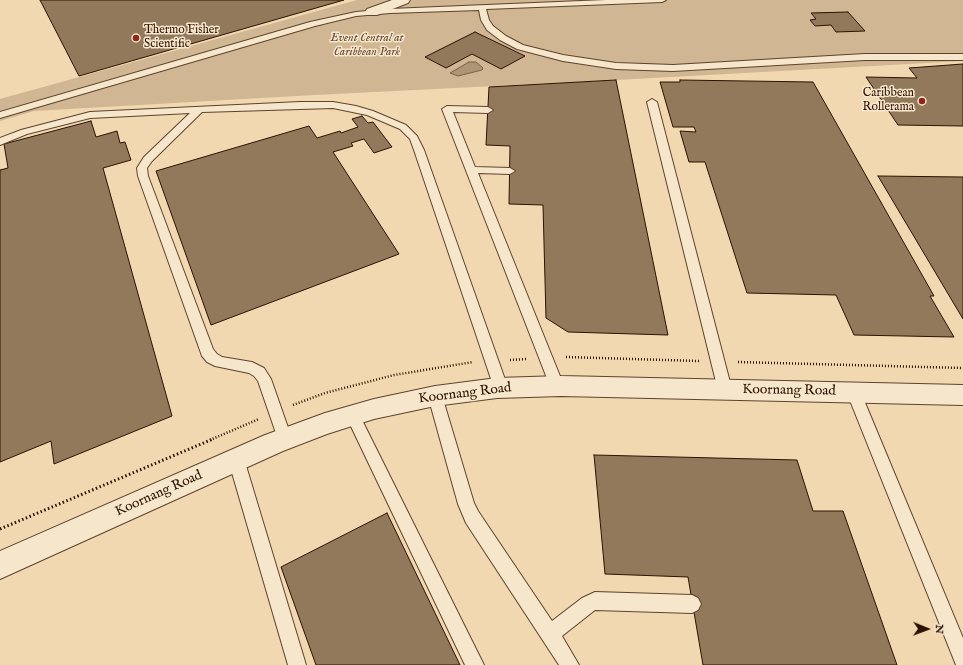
<!DOCTYPE html>
<style>
body{margin:0}
#map{position:relative;width:963px;height:665px;overflow:hidden;background:#f1d8b0;font-family:"IM FELL English",serif}
canvas{display:block}
.north{position:absolute;left:907px;top:609px;width:40px;height:40px;-webkit-text-stroke:3px #f6e6cc;paint-order:stroke;rotate:91deg;font-size:11px;font-weight:700;line-height:16px;text-align:center;color:#2c1201}
.north::after{content:'';display:block;margin:auto;width:14px;height:18px;background:#2c1201;clip-path:polygon(50% 0,100% 100%,50% 72%,0 100%)}
</style>
<div id="map">
<canvas width="963" height="665"></canvas>
<div class="north">N</div>
</div>
<script>
const c = document.querySelector('canvas').getContext('2d');
c.lineJoin = 'round';
function fillPath(path, color) {
  c.fillStyle = color;
  c.fill(path, 'evenodd');
}
function poly(rows) {
  const path = new Path2D();
  for (const r of rows) {
    path.moveTo(r[0], r[1]);
    for (let i = 2; i < r.length; i += 2) path.lineTo(r[i], r[i + 1]);
  }
  return path;
}
function trace(path, color, width, dash) {
  c.strokeStyle = color;
  c.lineWidth = width;
  c.lineCap = dash ? 'butt' : 'round';
  c.setLineDash(dash || []);
  c.stroke(path);
}
function drawText(font, color, halo, rows, align = 'center') {
  c.font = font + ' "IM FELL English",serif';
  c.lineWidth = 3;
  c.setLineDash([]);
  c.textBaseline = 'middle';
  c.strokeStyle = halo;
  c.fillStyle = color;
  for (const [text, x, y, turn = 0] of rows) {
    c.save();
    c.translate(x, y);
    c.rotate((+turn || 0) * Math.PI / 180);
    c.textAlign = isNaN(turn) ? turn : align;
    if (halo) c.strokeText(text, 0, 0);
    c.fillText(text, 0, 0);
    c.restore();
  }
}
fillPath(poly([
 [357,0,963,0,963,61,616,80,314,95,34,111,0,121,0,99]
]), '#d0b692');
const water = poly([
 [469,62,476,62,483,68,482,70,458,76,450,73,469,62]
]);
fillPath(water, '#ae9574');
trace(water, '#7a6146', 1);
const building = poly([
 [40,0,344,0,79,76,40,0],
 [848,12,865,31,836,32,831,25,815,26,810,20,816,19,811,13,848,12],
 [475,32,525,56,501,69,472,54,446,68,425,57,475,32],
 [963,64,963,126,898,125,866,77,917,78,909,68,963,64],
 [616,80,668,335,568,332,546,318,543,205,509,204,510,146,486,145,489,87,616,80],
 [680,80,813,82,934,296,930,296,954,337,854,335,836,295,747,293,705,162,689,162,680,131,696,132,694,127,673,127,660,82,680,82,680,80],
 [362,116,368,123,373,122,392,147,374,153,364,139,351,143,353,146,333,152,399,254,211,325,156,171,309,126,317,138,340,131,341,133,358,127,352,119,362,116],
 [91,121,96,137,117,131,120,143,125,142,131,160,103,168,172,416,54,464,51,441,0,462,0,170,8,168,4,144,91,121],
 [878,176,963,177,963,319,878,176],
 [594,455,797,460,813,511,843,511,897,665,703,665,688,577,605,574,594,455],
 [387,513,460,665,316,665,281,567,387,513]
]);
fillPath(building, '#92795c');
trace(building, '#2c1201', 1);
const lane = poly([
 [606,0,666,0,662,2,486,9,489,20,493,26,506,36,523,45,563,55,616,63,673,65,865,54,963,54,963,60,865,60,673,71,616,69,563,61,517,49,500,40,487,30,481,20,479,10,390,13,356,16,315,26,0,118,0,112,310,22,356,12,390,9,606,0],
 [652,99,657,102,732,390,730,394,725,396,720,394,718,390,647,102,652,99],
 [300,102,333,102,356,106,373,111,406,125,417,136,424,150,508,388,506,392,501,394,496,392,494,388,414,150,410,139,400,129,367,115,333,108,202,112,152,161,147,168,148,176,213,349,217,354,222,357,252,362,264,368,271,379,292,439,290,444,285,446,280,444,278,439,258,381,254,376,249,373,215,366,207,362,202,356,138,176,137,168,144,157,190,113,90,118,27,134,0,145,0,138,21,130,90,112,300,102],
 [447,106,488,107,493,110,488,113,453,112,475,167,510,168,515,171,510,174,478,173,564,386,562,390,557,392,552,390,550,386,442,109,447,106],
 [854,387,859,389,861,393,963,638,963,665,956,665,847,393,849,389,854,387],
 [435,390,440,392,442,396,474,503,478,511,552,621,582,598,595,592,692,595,698,598,701,604,698,610,692,613,595,610,562,636,579,665,559,665,466,523,458,504,428,396,430,392,435,390],
 [353,410,358,412,484,665,465,665,346,416,348,412,353,410],
 [236,452,241,454,244,459,306,665,288,665,228,459,231,454,236,452]
]);
const street = poly([
 [392,0,410,0,408,3,377,15,367,15,365,12,367,9,392,0],
 [561,376,963,385,963,405,561,396,497,398,435,406,374,419,327,434,283,451,0,579,0,551,265,435,325,413,374,399,435,386,497,378,561,376]
]);
trace(lane, '#5d442d', 2);
trace(street, '#5d442d', 2);
trace(poly([
 [566,357,699,361],
 [510,360,527,359],
 [738,362,963,368],
 [293,405,325,393,394,375,473,362],
 [210,440,259,419]
]), '#2c1201', 2.5, [1, 2]);
trace(poly([
 [0,529,213,439]
]), '#2c1201', 3, [1.5, 2.5]);
fillPath(lane, '#f6e6cc');
fillPath(street, '#f6e6cc');
for (const [x, y, r, color] of [
 [136,38,4,"#8f2418"],
 [922,101,4,"#8f2418"]
]) {
  const dot = new Path2D();
  dot.arc(x, y, r, 0, 2 * Math.PI);
  c.fillStyle = color;
  c.fill(dot);
  trace(dot, '#f6e6cc', 1.5);
}
drawText('12px', '#2c1201', '#f6e6cc', [
 ["Thermo Fisher",144,31],
 ["Scientific",144,45],
 ["Caribbean",914,94,"right"],
 ["Rollerama",914,108,"right"]
], 'left');
drawText('italic 12px', '#654b34', '#f6e6cc', [
 ["Event Central at",367,39],
 ["Caribbean Park",367,53]
]);
drawText('14px', '#2c1201', '#f6e6cc', [
 ["Koornang Road",789,391,1],
 ["Koornang Road",465,394,-7],
 ["Koornang Road",159,494,-24]
]);
</script>
